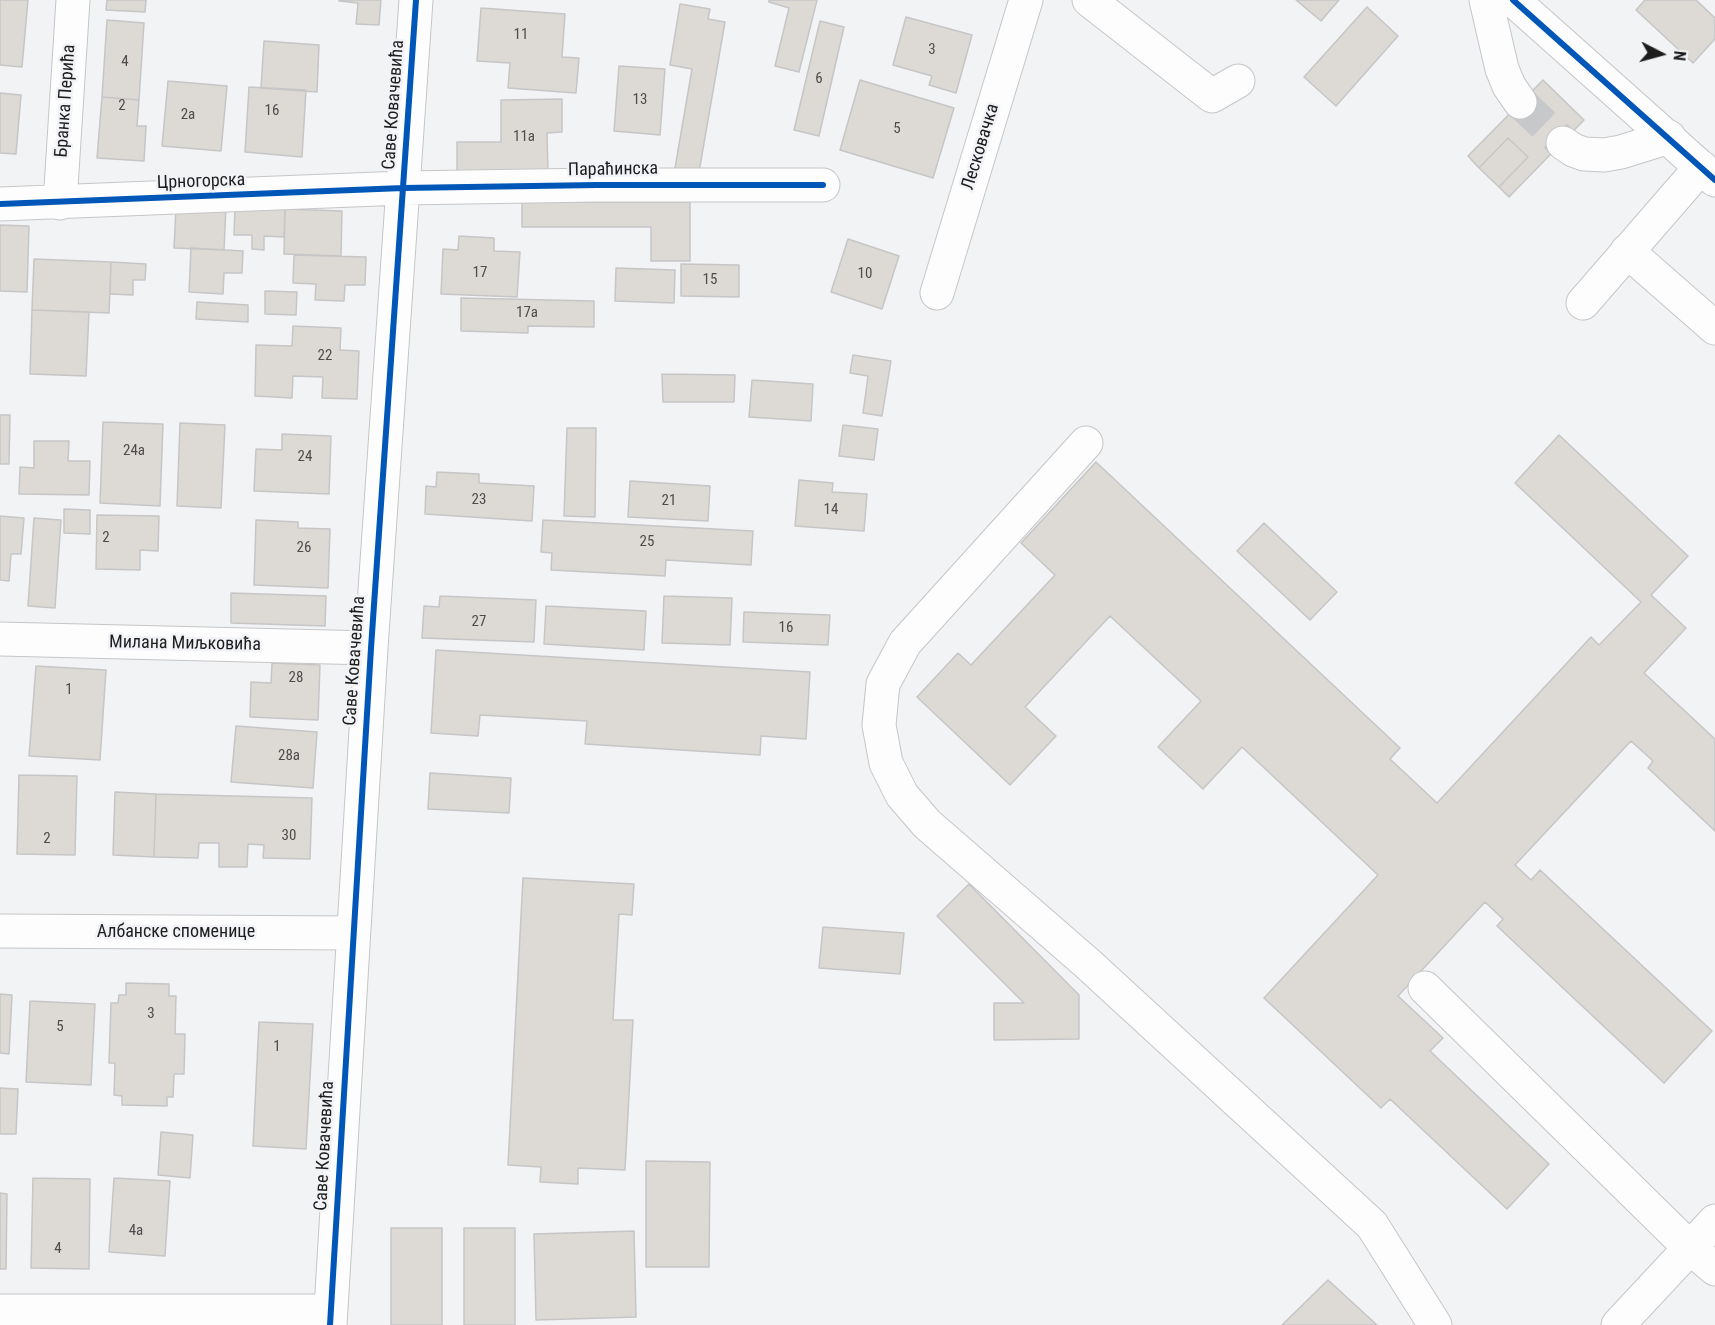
<!DOCTYPE html>
<meta charset="utf-8">
<style>
body{margin:0}
#map{position:relative;width:1715px;height:1325px;overflow:hidden;background:#f2f3f5;font-family:"Roboto Condensed",sans-serif}
canvas{display:block}
.north{position:absolute;left:1631px;top:24px;width:60px;height:60px;-webkit-text-stroke:4px #f1f3f6;paint-order:stroke;rotate:96deg;font-size:16px;font-weight:700;line-height:24px;text-align:center;color:#1d1d1e}
.north::after{content:'';display:block;margin:auto;width:21px;height:27px;background:#1d1d1e;clip-path:polygon(50% 0,100% 100%,50% 72%,0 100%)}
</style>
<div id="map">
<canvas width="1715" height="1325"></canvas>
<div class="north">N</div>
</div>
<script>
const c = document.querySelector('canvas').getContext('2d');
c.lineJoin = 'round';
function fillPath(path, color) {
  c.fillStyle = color;
  c.fill(path, 'evenodd');
}
function poly(rows) {
  const path = new Path2D();
  for (const r of rows) {
    path.moveTo(r[0], r[1]);
    for (let i = 2; i < r.length; i += 2) path.lineTo(r[i], r[i + 1]);
  }
  return path;
}
function trace(path, color, width, dash) {
  c.strokeStyle = color;
  c.lineWidth = width;
  c.lineCap = dash ? 'butt' : 'round';
  c.setLineDash(dash || []);
  c.stroke(path);
}
function drawText(font, color, halo, rows, align = 'center') {
  c.font = font + ' "Roboto Condensed",sans-serif';
  c.lineWidth = 5;
  c.setLineDash([]);
  c.textBaseline = 'middle';
  c.strokeStyle = halo;
  c.fillStyle = color;
  for (const [text, x, y, turn = 0] of rows) {
    c.save();
    c.translate(x, y);
    c.rotate((+turn || 0) * Math.PI / 180);
    c.textAlign = isNaN(turn) ? turn : align;
    if (halo) c.strokeText(text, 0, 0);
    c.fillText(text, 0, 0);
    c.restore();
  }
}
const building = poly([
 [0,0,28,0,22,67,0,65,0,0],
 [107,0,146,0,145,12,106,10,107,0],
 [339,0,381,0,379,25,356,24,358,3,339,1,339,0],
 [769,0,817,0,799,72,775,66,789,8,769,2,769,0],
 [1296,0,1339,0,1321,21,1296,0],
 [1645,0,1696,0,1715,18,1715,39,1693,63,1636,10,1645,0],
 [680,4,710,9,708,19,725,22,699,172,675,168,692,69,670,65,680,4],
 [1367,7,1398,36,1336,106,1304,77,1367,7],
 [481,8,565,14,562,57,579,58,576,93,508,88,510,63,477,61,481,8],
 [906,17,972,35,956,93,929,85,932,76,893,65,906,17],
 [107,20,144,23,139,100,102,97,107,20],
 [820,21,844,27,819,136,794,130,820,21],
 [264,41,319,45,317,92,261,88,264,41],
 [619,66,665,69,660,135,614,131,619,66],
 [860,80,954,108,933,178,840,150,860,80],
 [1543,80,1584,120,1509,197,1499,187,1528,157,1508,138,1479,168,1468,156,1543,80],
 [168,81,227,86,221,151,162,146,168,81],
 [249,87,306,90,302,157,245,152,249,87],
 [0,93,21,95,16,154,0,153,0,93],
 [102,97,139,100,137,126,146,126,144,161,97,158,102,97],
 [562,99,562,132,547,133,548,173,457,174,457,142,501,142,501,100,562,99],
 [1508,138,1528,157,1499,187,1479,168,1508,138],
 [522,202,690,202,690,261,651,261,651,227,522,227,522,202],
 [226,206,224,250,174,248,176,207,226,206],
 [235,207,285,209,284,237,264,236,264,250,252,249,252,235,234,235,235,207],
 [285,209,342,211,341,256,284,254,285,209],
 [0,225,29,226,27,292,0,291,0,225],
 [459,236,494,238,494,251,520,252,517,297,441,294,443,249,458,250,459,236],
 [848,239,899,256,882,309,831,292,848,239],
 [191,248,243,251,242,273,224,273,223,294,189,292,191,248],
 [294,255,366,257,365,285,345,285,344,301,315,300,316,284,293,283,294,255],
 [34,259,111,262,109,313,32,310,34,259],
 [111,262,146,264,145,280,133,280,133,295,110,294,111,262],
 [681,264,739,265,739,297,681,296,681,264],
 [616,268,675,270,674,303,615,301,616,268],
 [265,291,297,292,296,315,265,314,265,291],
 [461,298,594,301,594,327,528,326,528,333,461,331,461,298],
 [197,302,248,305,248,322,196,319,197,302],
 [32,310,89,312,86,376,30,374,32,310],
 [293,326,341,328,340,350,359,351,357,399,322,398,323,377,293,376,292,398,255,396,256,345,292,346,293,326],
 [853,355,891,361,882,416,863,413,868,376,850,373,853,355],
 [662,374,735,375,734,402,663,402,662,374],
 [752,380,813,384,811,421,749,417,752,380],
 [0,415,10,415,9,464,0,464,0,415],
 [103,422,163,424,160,506,100,503,103,422],
 [180,423,225,425,221,508,177,506,180,423],
 [843,425,878,429,874,460,839,456,843,425],
 [567,428,596,428,595,517,564,516,567,428],
 [282,434,331,436,329,494,254,491,256,449,282,450,282,434],
 [1559,435,1688,556,1651,595,1686,628,1644,673,1715,739,1715,831,1648,768,1653,761,1631,741,1515,865,1531,880,1540,870,1712,1031,1664,1083,1497,926,1503,919,1485,902,1398,996,1443,1038,1430,1051,1549,1164,1507,1209,1390,1099,1381,1108,1264,998,1378,875,1242,747,1203,789,1158,747,1201,701,1110,616,1025,707,1056,736,1010,785,917,697,958,653,971,665,1055,575,1021,543,1096,462,1400,748,1390,759,1437,803,1591,637,1599,645,1641,602,1515,483,1559,435],
 [34,441,69,441,68,461,90,461,89,495,19,494,20,467,34,468,34,441],
 [437,472,479,474,479,483,534,486,532,521,425,514,426,486,436,487,437,472],
 [799,480,833,483,832,492,867,494,864,531,795,526,799,480],
 [630,481,710,486,708,521,628,517,630,481],
 [64,509,90,510,90,534,64,533,64,509],
 [97,515,159,516,158,551,140,550,140,570,96,569,97,515],
 [0,516,24,518,21,554,11,554,9,581,0,580,0,516],
 [34,518,61,520,55,608,28,606,34,518],
 [256,520,298,522,298,528,330,529,328,588,254,585,256,520],
 [543,520,753,531,751,565,666,560,665,576,551,570,552,553,541,552,543,520],
 [1264,523,1337,592,1310,620,1237,551,1264,523],
 [231,593,326,596,325,626,231,623,231,593],
 [440,596,536,600,534,642,422,638,424,606,439,607,440,596],
 [664,596,732,598,730,645,662,643,664,596],
 [546,606,646,611,644,650,544,644,546,606],
 [744,612,830,615,828,645,743,642,744,612],
 [436,650,810,672,806,739,761,736,760,755,585,744,587,721,480,715,478,736,431,733,436,650],
 [272,663,320,665,318,720,250,717,251,682,271,683,272,663],
 [36,666,106,670,100,760,29,756,36,666],
 [236,726,317,732,313,788,231,782,236,726],
 [430,773,511,778,509,813,428,809,430,773],
 [19,775,77,776,75,855,17,854,19,775],
 [115,792,156,794,154,857,113,855,115,792],
 [156,794,312,798,310,859,263,858,264,845,248,844,247,867,219,867,219,843,199,843,198,858,154,857,156,794],
 [523,878,634,884,632,915,619,914,613,1020,633,1020,625,1170,578,1168,578,1184,540,1182,541,1167,508,1165,523,878],
 [969,884,1079,995,1079,1039,994,1040,994,1003,1024,1003,937,916,969,884],
 [823,927,904,933,900,974,819,968,823,927],
 [126,983,169,984,169,996,176,996,175,1034,185,1034,184,1074,174,1074,173,1097,167,1097,167,1106,122,1105,122,1096,114,1095,115,1063,109,1063,111,1003,118,1003,119,995,126,995,126,983],
 [0,994,12,995,9,1054,0,1053,0,994],
 [30,1001,95,1004,91,1085,26,1082,30,1001],
 [259,1022,313,1024,306,1149,253,1146,259,1022],
 [0,1088,18,1089,16,1134,0,1134,0,1088],
 [161,1132,193,1135,190,1178,158,1175,161,1132],
 [646,1161,710,1162,709,1267,646,1267,646,1161],
 [33,1178,90,1179,89,1269,31,1268,33,1178],
 [114,1178,170,1181,165,1256,109,1252,114,1178],
 [0,1193,7,1194,6,1269,0,1269,0,1193],
 [391,1228,442,1228,442,1325,391,1325,391,1228],
 [464,1228,515,1228,515,1325,464,1325,464,1228],
 [634,1231,636,1317,536,1320,534,1234,634,1231],
 [1328,1280,1377,1325,1282,1325,1328,1280]
]);
fillPath(building, '#ddd9d5');
trace(building, '#c6c6c7', 1.5);
trace(poly([
 [1520,102,1563,143]
]), '#c7c8ca', 33, [33, 16]);
const minor = poly([
 [1089,0,1212,96,1238,81],
 [1486,0,1502,69,1509,86,1520,102],
 [1513,0,1715,180],
 [1563,143,1573,150,1584,154,1604,155,1621,152,1669,137],
 [60,203,73,0],
 [0,204,403,188,597,185,823,185],
 [1627,251,1715,328],
 [937,293,1026,0],
 [1583,303,1701,167],
 [1086,443,905,643,883,684,879,725,886,763,902,795,927,824,1087,963,1372,1225,1435,1325],
 [0,639,371,648],
 [0,931,353,933],
 [1425,988,1689,1247,1715,1269],
 [0,1311,330,1311],
 [330,1325,371,648,416,0],
 [1618,1325,1715,1221]
]);
trace(minor, '#c5c6c7', 35);
trace(minor, '#fdfdfe', 33);
trace(poly([
 [1513,0,1715,180],
 [0,204,403,188,597,185,823,185],
 [330,1325,371,648,416,0]
]), '#0057b8', 6);
drawText('15px', '#4d4c4c', null, [
 ["11",521,35],
 ["3",932,50],
 ["4",125,62],
 ["6",819,79],
 ["13",640,100],
 ["2",122,106],
 ["16",272,111],
 ["2a",188,115],
 ["5",897,129],
 ["11a",524,137],
 ["17",480,273],
 ["10",865,274],
 ["15",710,280],
 ["17a",527,313],
 ["22",325,356],
 ["24a",134,451],
 ["24",305,457],
 ["23",479,500],
 ["21",669,501],
 ["14",831,510],
 ["2",106,538],
 ["25",647,542],
 ["26",304,548],
 ["27",479,622],
 ["16",786,628],
 ["28",296,678],
 ["1",69,690],
 ["28a",289,756],
 ["30",289,836],
 ["2",47,839],
 ["3",151,1014],
 ["5",60,1027],
 ["1",277,1047],
 ["4a",136,1231],
 ["4",58,1249]
]);
drawText('18px', '#1d1d1e', '#f1f3f6', [
 ["Бранка Перића",66,101,-86],
 ["Саве Ковачевића",394,105,-86],
 ["Лесковачка",981,147,-73],
 ["Параћинска",613,170,-1],
 ["Црногорска",201,182,-2],
 ["Милана Миљковића",185,644,1],
 ["Саве Ковачевића",355,661,-86],
 ["Албанске споменице",176,932],
 ["Саве Ковачевића",325,1146,-87]
]);
</script>
